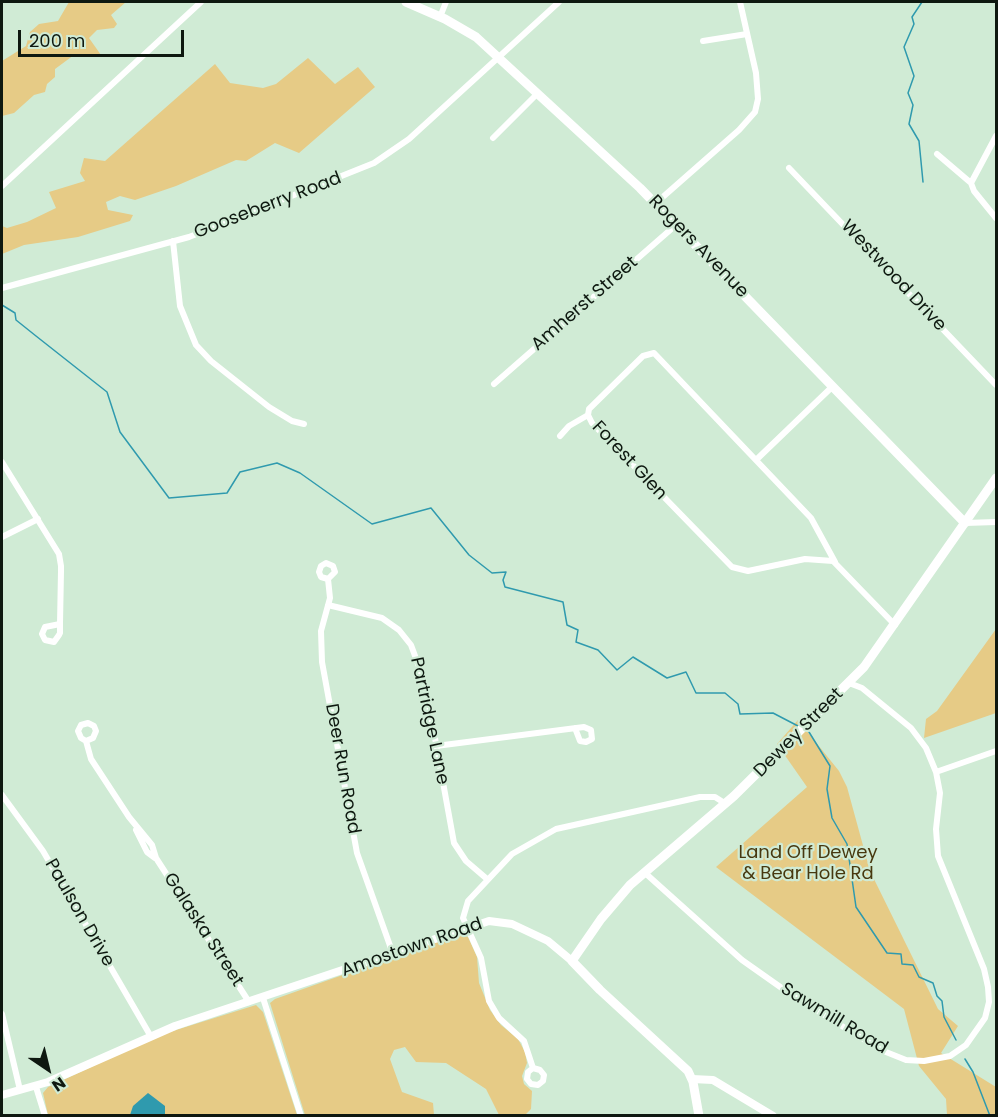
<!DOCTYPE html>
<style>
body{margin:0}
#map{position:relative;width:998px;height:1117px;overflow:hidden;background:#d0ebd5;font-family:Poppins,sans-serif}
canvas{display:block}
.frame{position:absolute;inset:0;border:3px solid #0e1810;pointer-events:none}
.north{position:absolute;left:18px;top:1039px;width:60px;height:60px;-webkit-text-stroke:4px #d0ebd5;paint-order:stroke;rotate:145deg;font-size:16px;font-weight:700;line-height:24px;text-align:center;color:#0e1810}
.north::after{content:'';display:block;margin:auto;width:21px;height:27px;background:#0e1810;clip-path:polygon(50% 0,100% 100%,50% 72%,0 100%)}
.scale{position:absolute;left:18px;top:30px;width:166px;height:27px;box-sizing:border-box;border:3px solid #0e1810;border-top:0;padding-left:8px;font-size:18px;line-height:21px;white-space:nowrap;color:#0e1810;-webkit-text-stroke:4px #d0ebd5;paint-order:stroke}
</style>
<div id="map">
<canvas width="998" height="1117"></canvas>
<div class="frame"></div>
<div class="north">N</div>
<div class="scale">200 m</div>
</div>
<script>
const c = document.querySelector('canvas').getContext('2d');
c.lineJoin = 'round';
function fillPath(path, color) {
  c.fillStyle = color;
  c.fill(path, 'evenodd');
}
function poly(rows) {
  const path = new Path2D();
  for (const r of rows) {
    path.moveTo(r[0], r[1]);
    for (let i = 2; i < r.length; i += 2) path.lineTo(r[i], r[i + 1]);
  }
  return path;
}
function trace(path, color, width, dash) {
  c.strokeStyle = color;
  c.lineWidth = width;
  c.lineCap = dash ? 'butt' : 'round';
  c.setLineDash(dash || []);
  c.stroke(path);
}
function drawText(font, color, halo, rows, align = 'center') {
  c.font = font + ' Poppins,sans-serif';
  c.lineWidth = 4.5;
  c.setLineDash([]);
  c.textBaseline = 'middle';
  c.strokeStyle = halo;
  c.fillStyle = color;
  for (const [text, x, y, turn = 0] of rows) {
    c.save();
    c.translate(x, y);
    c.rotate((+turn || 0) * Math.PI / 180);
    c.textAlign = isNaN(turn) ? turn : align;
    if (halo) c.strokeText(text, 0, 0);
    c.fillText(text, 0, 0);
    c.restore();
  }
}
fillPath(poly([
 [69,2,126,2,111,15,117,24,114,28,97,30,89,38,101,55,74,55,55,69,55,77,47,84,45,92,34,95,14,113,2,116,2,61,26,46,30,32,39,24,58,21],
 [308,58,335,84,358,67,375,87,299,153,275,143,246,161,236,160,176,186,135,200,120,196,106,202,108,210,133,215,130,221,78,237,24,245,2,254,2,226,7,228,27,222,56,208,49,192,85,181,80,173,84,158,105,161,215,64,230,83,263,88,276,84],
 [996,629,996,713,924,738,926,719,937,711],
 [798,720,839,771,847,787,870,871,938,1009,958,1026,941,1053,996,1087,996,1115,947,1115,946,1099,919,1066,904,1009,716,867,807,787,777,744],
 [461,933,468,937,477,957,479,983,490,1010,501,1025,518,1039,525,1052,527,1063,522,1076,524,1084,532,1091,531,1109,525,1115,499,1115,486,1089,446,1063,416,1062,405,1047,394,1050,390,1059,402,1092,433,1103,434,1115,305,1115,270,1003,275,999],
 [256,1005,263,1012,297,1115,48,1115,43,1093,48,1087,160,1035]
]), '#e6cb86');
fillPath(poly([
 [148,1093,165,1106,165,1115,130,1115,133,1106]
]), '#2f9aae');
trace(poly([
 [922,2,912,17,914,24,904,47,914,76,908,93,913,105,909,124,919,141,923,182],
 [2,305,15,313,16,320,36,336,107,392,120,432,169,498,227,493,240,472,277,463,300,473,372,524,431,508,469,555,492,573,506,572,503,580,505,587,563,602,567,625,578,630,576,642,598,650,617,670,633,657,667,678,686,672,696,693,725,693,738,704,740,714,773,713,798,726],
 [805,729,809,732,830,766,827,789,832,818,847,844,856,907,887,953,901,954,902,964,913,965,919,977,933,983,937,996,942,1001,944,1017,956,1040],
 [965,1059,973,1072,990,1116]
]), '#2f9aae', 1.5);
trace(poly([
 [440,17,446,2],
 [703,41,747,34],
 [493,138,538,93],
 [937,154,971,183,974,191,996,218],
 [789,168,996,385],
 [971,183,996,136],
 [2,186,201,2],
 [656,203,739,130,755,112,758,99,756,73,740,2],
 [173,241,180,306,196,345,211,361,269,407,292,421,304,424],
 [2,288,189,237,374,163,409,139,559,2],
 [494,384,677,224],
 [560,436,569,426,588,415],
 [756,460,833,386],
 [2,462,59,554,61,566,61,571,60,624,60,633,59,635,54,642,45,640,42,634,45,627,60,624],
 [965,523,996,522],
 [2,537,38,519],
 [835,562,811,518,654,353,643,356,589,409,588,415,592,423,732,567,748,571,805,559,833,561,895,625],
 [328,579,321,577,319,572,321,566,326,563,333,566,335,572,328,579,330,598,321,631,322,662,357,853,393,954],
 [328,605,382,618,399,630,411,645,425,683,454,843,466,861,487,879],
 [86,741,81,738,78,731,81,725,88,723,94,726,96,731,93,738,86,741,91,759,129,817,152,845,156,858,249,1002],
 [436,746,584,727,591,730,592,739,586,742,580,741,575,728],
 [936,772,996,751],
 [2,795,43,851,150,1035],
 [136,830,147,852,155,858],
 [644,872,742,960,793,996,881,1050,906,1060,924,1061,950,1056,966,1045,985,1018,989,1002,988,987,984,969,938,856,936,829,940,793,936,772,926,748,911,728,862,688,849,683],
 [263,998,301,1116],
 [2,1014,20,1090],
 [533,1068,540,1070,544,1075,543,1081,538,1085,531,1084,527,1079,528,1072,533,1068,524,1041,499,1018,489,1001,481,958,463,918,468,901,512,854,556,829,700,797,715,797,726,804],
 [36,1087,45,1116]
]), '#fff', 6);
trace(poly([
 [692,1079,713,1080,773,1116],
 [2,1095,48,1082,175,1026,489,921,512,924,548,941,572,961]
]), '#fff', 8);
trace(poly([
 [406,2,445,19,476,37,640,188,965,523],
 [699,1116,693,1082,688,1071,600,990,572,961,601,919,630,885,734,796,864,667,996,478]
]), '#fff', 9);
drawText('18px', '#0e1810', '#d0ebd5', [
 ["Gooseberry Road",268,206,-21],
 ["Rogers Avenue",698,247,46],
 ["Westwood Drive",893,276,47],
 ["Amherst Street",585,304,-41],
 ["Forest Glen",629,461,47],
 ["Partridge Lane",429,721,78],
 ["Dewey Street",799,733,-45],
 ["Deer Run Road",342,769,80],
 ["Paulson Drive",79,913,60],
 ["Galaska Street",203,930,57],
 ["Amostown Road",412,948,-19],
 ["Sawmill Road",834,1019,31]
]);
drawText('18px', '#47380f', '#d0ebd5', [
 ["Land Off Dewey",808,853],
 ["& Bear Hole Rd",808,874]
]);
</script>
